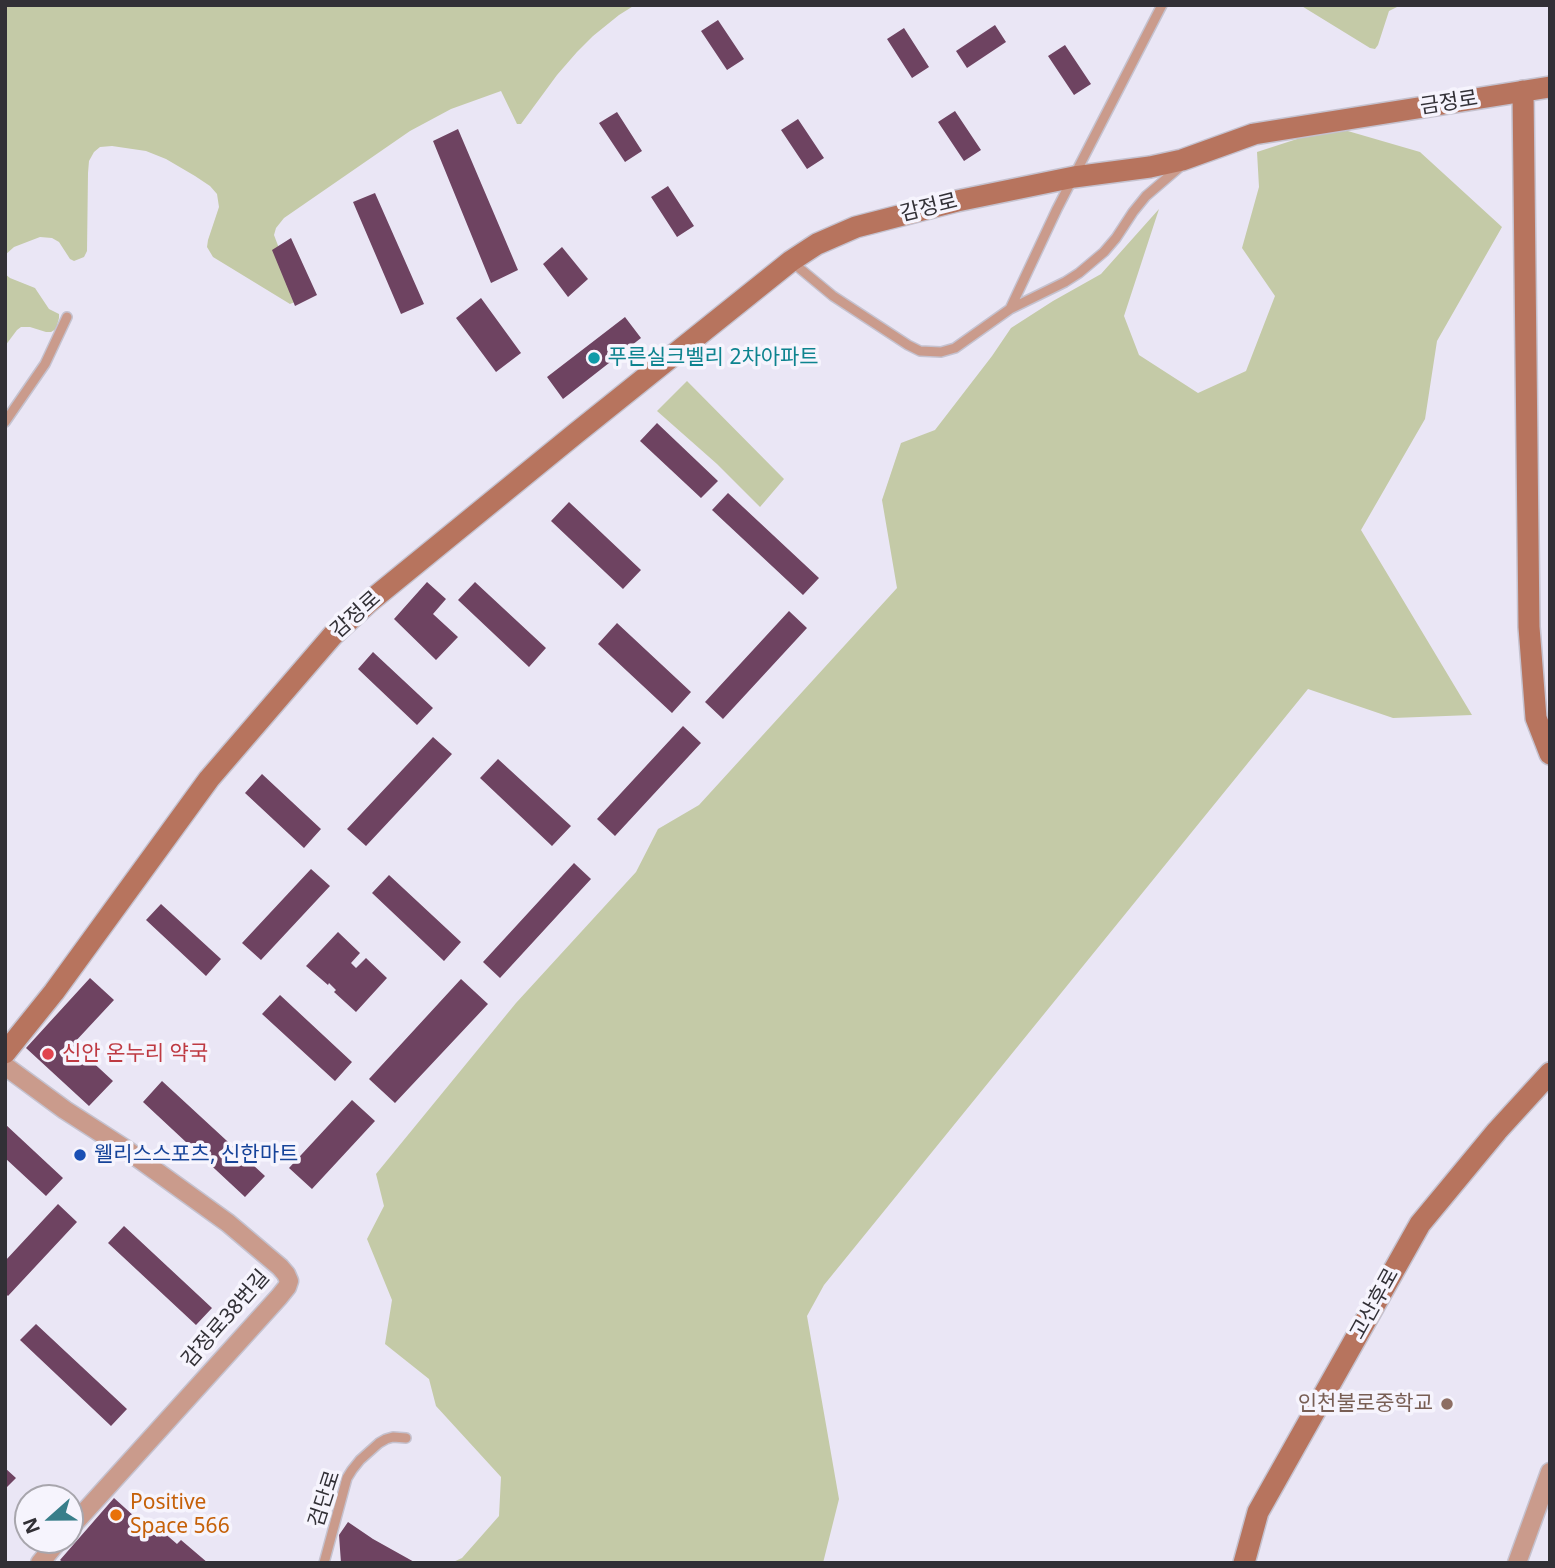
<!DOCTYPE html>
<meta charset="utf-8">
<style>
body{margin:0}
#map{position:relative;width:1555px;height:1568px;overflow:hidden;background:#eae6f5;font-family:"Noto Sans",sans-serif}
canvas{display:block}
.frame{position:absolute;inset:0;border:7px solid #323036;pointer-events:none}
.north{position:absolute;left:14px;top:1484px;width:70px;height:70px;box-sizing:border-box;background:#f6f4fd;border:2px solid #a8a6ad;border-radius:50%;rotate:249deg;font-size:19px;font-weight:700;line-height:28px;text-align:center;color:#323036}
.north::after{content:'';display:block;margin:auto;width:24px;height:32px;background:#387e8a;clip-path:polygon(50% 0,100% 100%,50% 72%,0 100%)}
</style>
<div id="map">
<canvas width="1555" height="1568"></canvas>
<div class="frame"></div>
<div class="north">N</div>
</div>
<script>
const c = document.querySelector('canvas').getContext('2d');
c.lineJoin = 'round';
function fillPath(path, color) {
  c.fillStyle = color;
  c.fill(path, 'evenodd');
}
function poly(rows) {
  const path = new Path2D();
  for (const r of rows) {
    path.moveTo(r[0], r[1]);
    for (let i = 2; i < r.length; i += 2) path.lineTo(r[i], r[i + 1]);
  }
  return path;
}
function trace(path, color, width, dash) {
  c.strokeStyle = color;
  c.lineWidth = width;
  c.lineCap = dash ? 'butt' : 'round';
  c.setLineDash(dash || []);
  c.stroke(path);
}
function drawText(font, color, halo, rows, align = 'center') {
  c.font = font + ' "Noto Sans","Noto Sans KR",sans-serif';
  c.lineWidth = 7;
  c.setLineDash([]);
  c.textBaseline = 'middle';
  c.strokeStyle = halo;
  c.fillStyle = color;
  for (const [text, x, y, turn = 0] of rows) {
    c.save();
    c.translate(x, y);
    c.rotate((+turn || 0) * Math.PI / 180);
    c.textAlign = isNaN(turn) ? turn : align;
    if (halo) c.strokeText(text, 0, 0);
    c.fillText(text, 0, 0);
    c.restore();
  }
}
fillPath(poly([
 [5,5,635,5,619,15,593,36,577,52,557,75,521,124,517,124,501,91,451,109,410,131,284,218,276,228,274,235,297,296,297,301,290,304,213,257,207,247,208,240,219,207,217,194,210,186,195,176,166,159,146,151,112,146,100,147,94,152,89,161,88,173,87,251,84,257,74,261,70,259,59,242,52,238,40,237,14,247,5,255],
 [1300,5,1401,5,1389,11,1378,45,1375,49,1370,48],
 [1334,127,1420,152,1502,227,1437,341,1425,419,1361,530,1472,715,1393,718,1308,689,824,1285,807,1316,839,1499,823,1563,451,1563,462,1558,499,1516,501,1477,436,1406,429,1379,385,1344,392,1300,367,1239,384,1206,376,1174,516,1003,636,872,658,829,699,805,897,588,882,500,901,443,935,430,992,356,1011,328,1053,301,1101,274,1159,209,1124,316,1139,355,1198,393,1246,371,1275,296,1242,248,1259,187,1257,152],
 [5,274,10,278,35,288,49,309,59,314,59,318,56,329,51,332,46,332,30,327,21,327,17,330,5,346],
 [687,381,784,479,760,507,717,464,657,411]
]), '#c4caa7');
fillPath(poly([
 [718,20,744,59,727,70,701,31],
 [995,25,1006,42,967,68,956,51],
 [904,28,929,67,912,78,887,39],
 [1065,45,1091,84,1074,95,1048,56],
 [955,111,981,150,964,161,938,122],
 [617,112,642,151,625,162,599,123],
 [798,119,824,158,807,169,781,130],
 [458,129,518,270,491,283,433,141],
 [668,186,694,226,677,237,651,197],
 [375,193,424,304,401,314,353,202],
 [291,238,317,295,295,306,272,250],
 [562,247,588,279,568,297,543,264],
 [481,298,521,353,496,372,456,318],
 [625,317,641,338,563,399,547,377],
 [657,423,718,481,701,498,640,441],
 [728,493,819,578,803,595,712,510],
 [569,502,641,570,623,589,551,521],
 [427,582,446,599,433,614,458,637,436,660,394,619],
 [475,582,546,648,529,667,458,600],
 [789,611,807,628,723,719,705,702],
 [617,623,691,692,672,713,598,644],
 [373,652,433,708,417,725,358,669],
 [683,726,701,743,615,836,597,819],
 [433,737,452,754,366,846,347,829],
 [498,759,571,826,552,846,480,778],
 [262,774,321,829,304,848,245,793],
 [574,863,591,879,500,978,483,962],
 [311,869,330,886,261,960,242,943],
 [389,875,461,942,444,961,372,893],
 [161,904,221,959,206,976,146,920],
 [338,932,360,953,351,963,356,968,366,958,387,978,356,1012,334,992,336,990,329,983,328,985,306,966],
 [90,978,114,1000,73,1044,113,1081,89,1106,26,1048],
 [461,979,488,1004,395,1103,369,1079],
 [280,995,352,1062,335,1081,262,1014],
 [162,1081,265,1176,245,1197,143,1102],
 [352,1100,375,1121,312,1189,289,1168],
 [5,1124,63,1178,46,1196,5,1158],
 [58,1204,77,1222,8,1296,5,1293,5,1261],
 [124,1226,212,1308,196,1325,108,1243],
 [36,1324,127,1409,111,1426,20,1340],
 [5,1468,16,1478,5,1489],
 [114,1498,157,1537,162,1531,177,1544,181,1540,208,1563,64,1563,60,1560],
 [348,1522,373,1539,416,1563,341,1563,339,1535]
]), '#6e4361');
const lane = poly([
 [792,262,833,296,908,345,920,351,941,352,955,348,1010,309,1065,282,1079,273,1104,252,1116,238,1133,212,1146,196,1181,166],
 [1010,309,1057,209,1162,5],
 [5,422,45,364,67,317],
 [324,1563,347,1478,352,1470,360,1460,379,1443,386,1439,393,1437,406,1438]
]);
const street = poly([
 [5,1066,65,1110,124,1148,228,1223,280,1267,286,1274,289,1281,287,1287,279,1297,70,1528],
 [40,1563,59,1540],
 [1517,1563,1550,1472]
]);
const secondary = poly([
 [1523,91,1529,627,1536,718,1550,754],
 [5,1053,54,992,209,779,333,635,369,602,575,434,791,261,817,244,856,227,957,201,1074,177,1150,167,1182,160,1254,134,1550,87],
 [1244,1563,1258,1512,1420,1224,1497,1131,1550,1073]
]);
trace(lane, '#c5c2cf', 12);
trace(street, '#c5c2cf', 21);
trace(secondary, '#c5c2cf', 24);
trace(lane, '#ca9b8c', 9);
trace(street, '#ca9b8c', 18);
trace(secondary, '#b7745e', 21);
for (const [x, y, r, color] of [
 [594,358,7,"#0f9aa8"],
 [48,1054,7,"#e0444e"],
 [80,1155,7,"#1a4fb4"],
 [1447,1404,7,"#8d6e63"],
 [116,1515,7,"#e8710a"]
]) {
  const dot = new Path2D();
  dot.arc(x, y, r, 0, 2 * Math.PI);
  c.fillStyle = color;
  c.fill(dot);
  trace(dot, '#f6f4fd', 2.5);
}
drawText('21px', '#323036', '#f6f4fd', [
 ["금정로",1449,103,-9],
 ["감정로",929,208,-14],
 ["감정로",356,615,-42],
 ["고산후로",1375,1304,-61],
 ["감정로38번길",226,1319,-49],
 ["검단로",325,1499,-72]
]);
drawText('21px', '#0d838f', '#f6f4fd', [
 ["푸른실크벨리 2차아파트",608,358]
], 'left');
drawText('21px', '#be3a42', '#f6f4fd', [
 ["신안 온누리 약국",62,1054]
], 'left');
drawText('21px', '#164399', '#f6f4fd', [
 ["웰리스스포츠, 신한마트",94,1155]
], 'left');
drawText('21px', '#785e54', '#f6f4fd', [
 ["인천불로중학교",1433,1404]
], 'right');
drawText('21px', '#c56008', '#f6f4fd', [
 ["Positive",130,1503],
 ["Space 566",130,1527]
], 'left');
</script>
